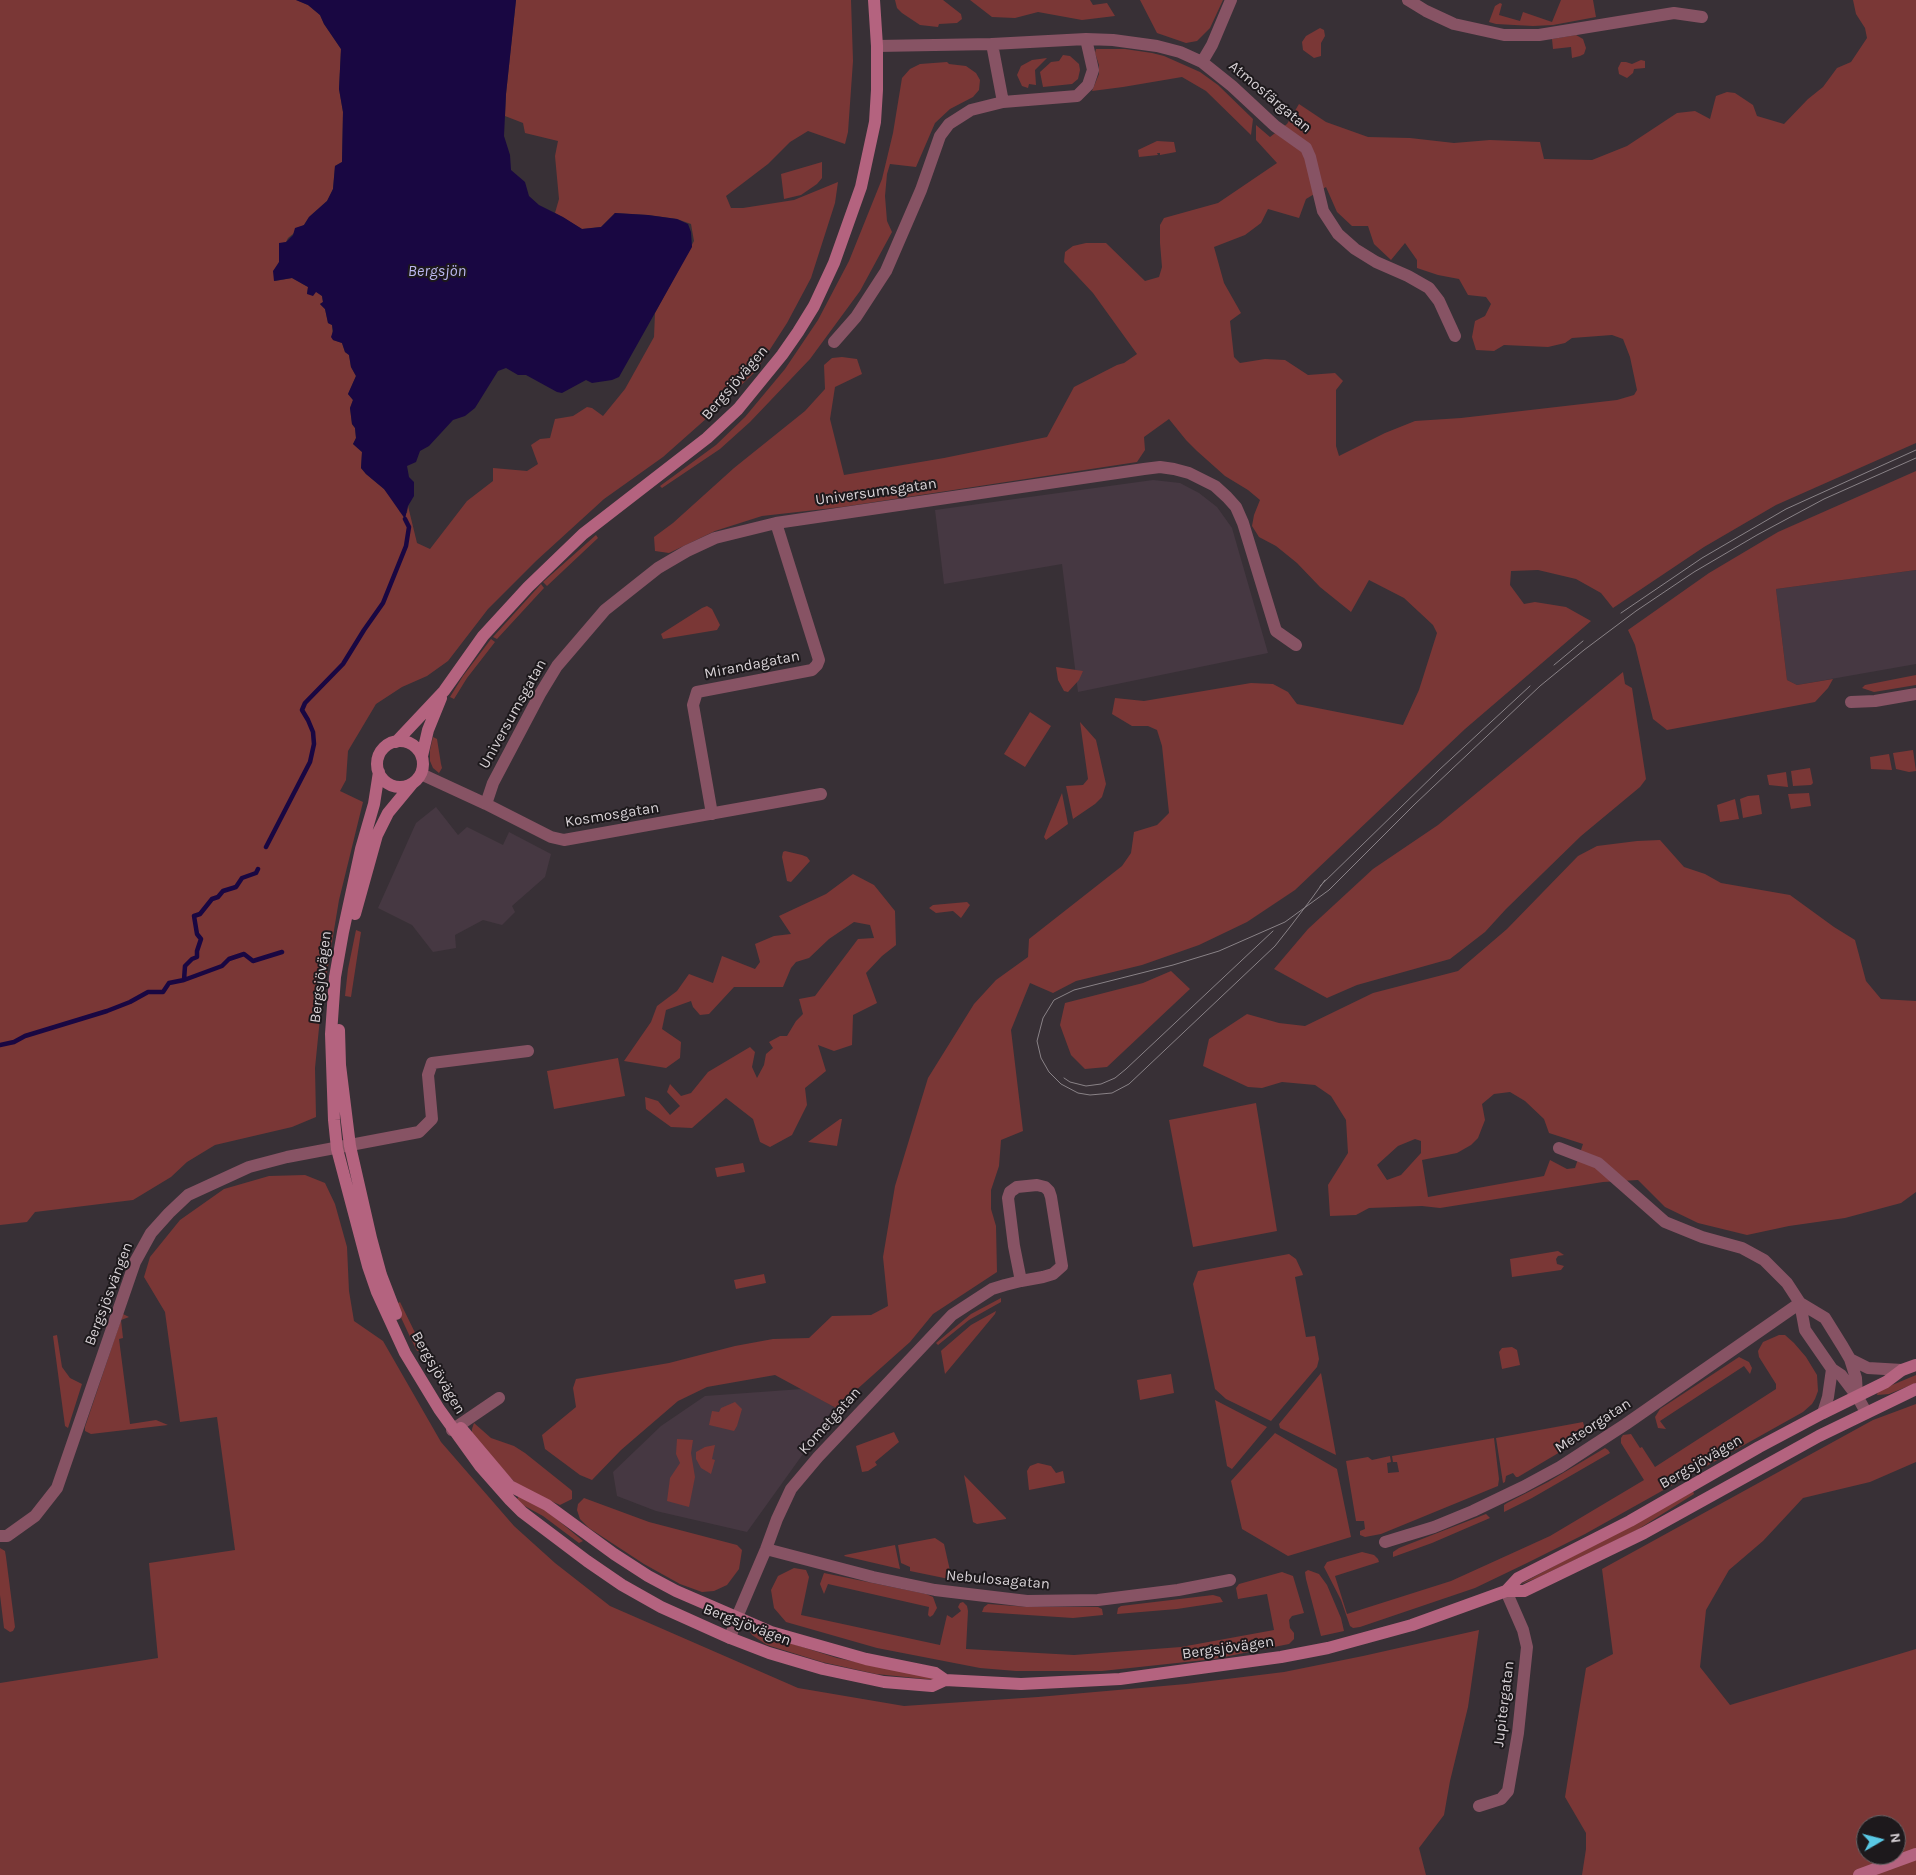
<!DOCTYPE html>
<meta charset="utf-8">
<style>
body{margin:0}
#map{position:relative;width:1916px;height:1875px;overflow:hidden;background:#383036;font-family:Karla,sans-serif}
canvas{display:block}
.north{position:absolute;left:1856px;top:1815px;width:50px;height:50px;box-sizing:border-box;background:#1d191c;border:1px solid #686366;border-radius:50%;rotate:82deg;font-size:14px;font-weight:700;line-height:20px;text-align:center;color:#d8d2d6}
.north::after{content:'';display:block;margin:auto;width:18px;height:22px;background:#59c8e4;clip-path:polygon(50% 0,100% 100%,50% 72%,0 100%)}
</style>
<div id="map">
<canvas width="1916" height="1875"></canvas>
<div class="north">N</div>
</div>
<script>
const c = document.querySelector('canvas').getContext('2d');
c.lineJoin = 'round';
function fillPath(path, color) {
  c.fillStyle = color;
  c.fill(path, 'evenodd');
}
function poly(rows) {
  const path = new Path2D();
  for (const r of rows) {
    if (r.length === 3) {
      path.moveTo(r[0] + r[2], r[1]);
      path.arc(r[0], r[1], r[2], 0, 2 * Math.PI);
      continue;
    }
    path.moveTo(r[0], r[1]);
    for (let i = 2; i < r.length; i += 2) path.lineTo(r[i], r[i + 1]);
  }
  return path;
}
function trace(path, color, width, dash) {
  c.strokeStyle = color;
  c.lineWidth = width;
  c.lineCap = dash ? 'butt' : 'round';
  c.setLineDash(dash || []);
  c.stroke(path);
}
function drawText(font, color, halo, rows, align = 'center') {
  c.font = font + ' Karla,sans-serif';
  c.lineWidth = 4;
  c.setLineDash([]);
  c.textBaseline = 'middle';
  c.strokeStyle = halo;
  c.fillStyle = color;
  for (const [text, x, y, turn = 0] of rows) {
    c.save();
    c.translate(x, y);
    c.rotate((+turn || 0) * Math.PI / 180);
    c.textAlign = isNaN(turn) ? turn : align;
    if (halo) c.strokeText(text, 0, 0);
    c.fillText(text, 0, 0);
    c.restore();
  }
}
fillPath(poly([
 [1153,480,1180,483,1199,493,1217,507,1232,528,1268,653,1078,692,1062,564,944,584,935,510],
 [1916,570,1916,664,1797,685,1787,680,1776,589],
 [436,807,458,835,467,827,503,845,509,832,551,854,545,877,512,906,515,912,502,925,483,920,455,935,456,948,433,952,412,925,378,908,416,823],
 [802,1389,836,1408,747,1532,656,1511,617,1496,613,1472,661,1426,705,1396]
]), '#463842');
fillPath(poly([
 [0,0,296,0,308,5,320,15,324,24,341,49,339,89,343,112,342,162,335,166,333,189,327,201,309,217,304,225,288,238,286,242,279,244,279,262,275,281,292,278,308,287,307,294,316,291,322,296,323,302,320,304,325,309,328,323,332,325,333,340,342,343,345,352,349,355,351,367,356,376,348,394,353,400,350,408,352,424,355,428,356,438,353,444,362,452,361,468,366,474,384,489,396,503,400,512,407,513,408,506,417,543,430,549,467,501,493,481,493,468,527,471,538,464,531,445,540,439,550,438,555,419,573,416,587,407,592,408,603,416,625,389,654,337,655,313,694,241,691,224,677,219,648,215,615,213,601,227,582,229,555,213,559,199,555,156,558,141,525,133,523,123,505,116,506,94,516,0,851,0,853,61,848,132,845,144,808,131,790,142,768,164,726,196,731,208,743,208,794,200,838,182,835,203,811,278,787,323,756,371,707,418,663,457,604,499,536,561,488,609,448,661,427,676,402,687,376,704,348,751,346,780,340,791,363,802,339,900,321,1008,315,1068,316,1117,292,1127,215,1145,187,1162,171,1177,133,1200,35,1212,27,1222,0,1225],
 [895,0,943,0,961,14,962,19,957,23,939,24,938,27,920,25,902,13,897,8],
 [970,0,1090,0,1093,5,1107,3,1115,16,1082,20,1038,12,1015,18,992,17],
 [1140,0,1223,0,1210,28,1197,41,1186,43,1157,33],
 [1561,0,1593,0,1596,17,1553,25,1533,26,1496,24,1489,22,1495,6,1500,3,1502,4,1499,15,1520,21,1523,12,1552,22],
 [1853,0,1916,0,1916,443,1776,505,1704,547,1613,608,1601,593,1576,579,1538,570,1511,571,1510,585,1524,604,1535,602,1566,607,1591,621,1465,729,1295,890,1247,922,1199,945,1142,965,1076,981,1053,993,1030,983,1011,1030,1023,1131,1001,1140,999,1166,991,1190,991,1209,996,1226,997,1272,933,1314,910,1342,836,1408,775,1375,707,1387,678,1401,621,1450,592,1480,580,1475,545,1449,542,1435,576,1407,573,1388,576,1379,669,1363,735,1346,773,1339,809,1338,832,1316,871,1315,888,1306,883,1257,895,1186,928,1078,974,1004,996,980,1028,957,1029,939,1122,866,1131,853,1134,832,1157,825,1169,813,1162,746,1157,730,1148,726,1132,726,1112,714,1115,698,1144,701,1251,683,1273,684,1288,692,1297,704,1403,725,1419,690,1437,633,1433,625,1404,598,1369,580,1351,612,1320,587,1297,563,1276,546,1259,537,1252,526,1254,515,1260,500,1248,490,1225,476,1197,451,1186,440,1169,419,1144,437,1145,450,1137,462,842,507,762,516,715,531,669,553,655,551,654,537,673,523,734,468,805,411,825,389,824,365,832,358,842,357,857,359,862,374,835,387,830,419,844,475,944,458,1047,437,1074,387,1117,365,1124,363,1137,354,1093,293,1064,262,1065,252,1073,246,1086,243,1106,243,1145,281,1159,277,1162,267,1160,243,1160,225,1164,218,1218,203,1277,163,1256,140,1256,125,1270,137,1287,124,1299,104,1326,122,1368,137,1410,138,1454,143,1490,140,1540,142,1544,159,1592,160,1627,146,1677,113,1695,111,1710,119,1716,96,1727,92,1735,93,1753,105,1757,116,1784,124,1808,99,1823,87,1837,68,1851,62,1867,38,1865,28,1856,14],
 [1326,187,1337,212,1352,226,1368,226,1374,244,1391,260,1405,243,1417,260,1417,268,1438,275,1459,279,1468,295,1486,297,1491,304,1485,316,1475,321,1472,337,1476,350,1494,351,1504,345,1548,347,1565,343,1572,338,1612,335,1623,339,1630,357,1637,390,1634,395,1617,400,1461,418,1415,421,1385,433,1339,456,1336,446,1336,390,1343,381,1335,373,1308,375,1285,360,1265,359,1240,363,1234,357,1230,321,1241,313,1224,283,1214,247,1245,235,1261,223,1268,209,1299,218,1306,199],
 [1320,28,1324,30,1325,36,1321,43,1321,56,1314,58,1303,50,1302,42,1306,36],
 [1576,35,1583,39,1586,48,1584,54,1580,56,1572,58,1571,47,1553,49,1552,39],
 [1096,49,1125,49,1152,53,1164,56,1200,72,1218,85,1253,119,1251,135,1206,91,1182,77,1123,87,1092,91,1099,74,1099,65,1095,53],
 [1063,55,1070,56,1079,64,1080,70,1078,79,1072,84,1043,87,1040,72,1051,62,1059,61],
 [1047,58,1035,70,1036,85,1029,84,1028,88,1022,86,1017,75,1021,66,1032,60],
 [1641,60,1645,61,1645,68,1634,69,1633,73,1627,78,1619,74,1618,68,1621,62,1626,62,1632,64],
 [947,62,949,64,966,66,976,73,980,80,979,90,973,97,950,109,935,123,916,167,890,164,887,174,885,196,887,221,892,232,860,291,810,359,750,422,720,449,662,488,660,486,716,445,745,417,785,369,818,320,849,261,882,179,893,133,902,78,910,69,920,64],
 [1157,141,1174,142,1176,152,1160,155,1160,153,1157,153,1158,155,1139,157,1138,150],
 [822,162,822,178,817,184,801,195,784,199,781,174],
 [1916,471,1916,570,1776,589,1787,680,1797,685,1833,679,1828,688,1815,702,1667,730,1653,719,1635,645,1628,630,1709,573,1778,532],
 [596,535,598,538,547,586,543,582],
 [541,584,544,588,497,639,493,637],
 [707,606,712,609,720,625,717,630,663,639,661,634,702,608],
 [491,639,495,642,467,678,454,699,450,697,463,676],
 [1056,667,1083,671,1079,680,1068,692,1064,691,1058,680],
 [1623,672,1625,684,1632,688,1646,779,1640,787,1581,836,1506,909,1485,932,1450,959,1357,985,1327,998,1274,969,1308,929,1373,869,1438,825],
 [1916,675,1916,685,1874,692,1862,688,1865,685],
 [1030,712,1051,726,1025,767,1004,754],
 [1080,722,1096,740,1106,784,1102,797,1095,804,1073,819,1066,786,1083,785,1088,779],
 [433,737,437,739,441,764,442,768,439,773,433,768,430,761,430,750],
 [1913,750,1916,771,1909,772,1896,769,1893,753],
 [1889,754,1892,770,1871,769,1870,757],
 [1810,768,1813,783,1811,785,1793,786,1791,771],
 [1786,772,1788,787,1769,785,1767,775],
 [1062,793,1068,824,1046,840,1044,837,1047,829],
 [1809,793,1811,806,1791,809,1788,794],
 [1759,795,1762,814,1743,818,1740,799,1748,796],
 [1735,799,1739,819,1720,822,1717,805],
 [1660,840,1684,867,1705,874,1721,883,1790,895,1834,927,1855,940,1866,981,1881,999,1916,1001,1916,1192,1901,1203,1845,1218,1789,1226,1747,1235,1698,1223,1665,1207,1638,1180,1603,1182,1440,1208,1422,1206,1369,1208,1356,1215,1330,1216,1328,1185,1348,1153,1346,1120,1331,1096,1315,1085,1282,1082,1262,1088,1248,1087,1203,1066,1209,1039,1247,1014,1279,1023,1305,1026,1373,993,1458,971,1507,929,1578,856,1597,846,1637,841],
 [1510,1092,1525,1101,1544,1119,1549,1133,1583,1144,1575,1168,1567,1169,1550,1160,1544,1176,1428,1197,1422,1160,1457,1153,1471,1145,1478,1138,1485,1120,1482,1104,1494,1094],
 [1415,1139,1421,1141,1421,1153,1401,1175,1387,1180,1377,1165,1398,1146],
 [785,851,802,855,807,857,810,861,791,882,787,881,782,857,783,852],
 [853,874,874,885,895,911,896,945,882,956,866,973,877,1003,853,1015,852,1045,834,1051,818,1045,826,1071,805,1088,807,1105,792,1135,770,1147,760,1142,753,1119,726,1098,692,1128,671,1127,646,1109,645,1097,658,1101,670,1115,680,1106,667,1092,670,1084,681,1096,691,1093,708,1072,750,1047,755,1052,752,1067,757,1078,764,1065,766,1054,773,1048,769,1042,780,1036,787,1036,796,1021,803,1014,799,999,815,996,858,939,874,938,870,925,854,922,829,939,809,958,796,962,791,968,783,987,734,987,709,1014,700,1015,693,1007,691,1001,666,1010,662,1029,681,1042,680,1058,666,1068,624,1061,651,1022,657,1006,677,991,689,974,713,983,722,956,755,969,760,962,755,944,774,936,791,934,779,916,826,894],
 [967,902,970,905,961,918,953,911,936,913,929,908,933,905],
 [356,930,361,932,351,997,345,996,348,969],
 [1171,971,1190,989,1107,1067,1085,1069,1071,1055,1060,1025,1065,1003,1143,983],
 [618,1058,625,1096,554,1109,547,1071],
 [1256,1103,1277,1231,1193,1247,1169,1120],
 [840,1119,842,1119,837,1146,808,1142],
 [743,1163,745,1172,717,1177,715,1168],
 [305,1175,325,1183,335,1204,347,1247,349,1291,354,1321,383,1341,441,1442,514,1526,555,1563,610,1606,798,1688,904,1706,1038,1697,1186,1684,1284,1672,1363,1656,1479,1630,1468,1707,1450,1781,1444,1815,1419,1848,1426,1875,0,1875,0,1683,158,1658,149,1563,235,1550,217,1417,180,1422,165,1312,144,1277,150,1257,180,1220,224,1189,269,1176],
 [1558,1251,1564,1255,1558,1256,1556,1259,1557,1264,1564,1266,1561,1270,1512,1277,1510,1259],
 [1289,1254,1296,1259,1302,1272,1303,1275,1295,1277,1306,1337,1315,1336,1319,1359,1317,1367,1271,1421,1226,1399,1215,1389,1193,1284,1198,1271],
 [764,1274,766,1283,736,1289,734,1280],
 [1001,1298,1001,1302,969,1320,938,1345,936,1343,971,1314],
 [400,1302,423,1349,420,1351,417,1351,412,1341,397,1309,396,1304],
 [996,1311,995,1314,945,1374,941,1351,943,1349,971,1325],
 [123,1314,129,1317,121,1320,123,1338,119,1339,130,1424,156,1420,168,1425,91,1434,85,1431,85,1427],
 [57,1335,62,1367,70,1378,82,1384,68,1428,65,1426,53,1336],
 [1779,1335,1785,1335,1794,1343,1806,1357,1817,1375,1818,1391,1815,1399,1812,1404,1803,1412,1585,1534,1527,1563,1475,1588,1360,1627,1353,1628,1350,1626,1341,1600,1324,1567,1327,1562,1362,1552,1374,1555,1378,1559,1379,1562,1335,1576,1347,1614,1451,1581,1550,1536,1644,1480,1621,1443,1621,1438,1623,1435,1631,1434,1640,1448,1642,1447,1655,1467,1776,1389,1776,1384,1759,1357,1758,1351,1763,1342],
 [1512,1347,1517,1350,1520,1365,1502,1369,1499,1352,1502,1348],
 [1739,1357,1749,1362,1752,1368,1750,1374,1744,1366,1660,1421,1666,1429,1658,1428,1655,1417,1660,1409],
 [1321,1373,1336,1455,1280,1428,1279,1424],
 [1171,1374,1174,1393,1140,1400,1137,1380],
 [1916,1375,1916,1383,1889,1394,1877,1395,1878,1391],
 [1215,1400,1267,1427,1232,1469,1227,1466],
 [735,1402,742,1409,737,1426,734,1431,709,1425,712,1411,719,1412,721,1408],
 [1916,1404,1916,1462,1870,1482,1803,1498,1763,1541,1729,1570,1706,1610,1700,1667,1730,1705,1916,1649,1916,1875,1582,1875,1586,1849,1586,1833,1565,1797,1586,1668,1613,1654,1602,1569,1873,1420],
 [1866,1825,1896,1825,1896,1855,1866,1855],
 [1583,1422,1587,1436,1518,1477,1516,1477,1513,1473,1506,1476,1505,1482,1503,1483,1496,1438],
 [474,1423,491,1438,514,1446,525,1453,570,1489,572,1491,572,1499,560,1505,519,1487,472,1435,472,1429],
 [894,1432,899,1442,875,1462,877,1465,868,1471,862,1472,856,1446],
 [1275,1433,1337,1469,1351,1537,1288,1556,1242,1529,1231,1481],
 [1494,1438,1499,1479,1498,1486,1381,1534,1365,1537,1360,1535,1360,1531,1365,1529,1364,1521,1356,1521,1346,1461,1368,1457,1372,1460,1390,1456,1391,1462,1387,1463,1388,1473,1399,1472,1397,1462,1393,1462,1392,1456],
 [677,1439,693,1440,691,1453,695,1477,689,1507,667,1501,670,1478,680,1463,676,1454],
 [715,1445,712,1459,715,1460,711,1474,701,1468,696,1459,696,1452,705,1447],
 [1605,1448,1608,1450,1610,1453,1532,1498,1504,1512,1504,1505,1507,1503,1548,1482],
 [1038,1463,1051,1466,1056,1473,1063,1471,1065,1483,1029,1490,1027,1471,1030,1466],
 [964,1475,1006,1518,1006,1519,977,1524,973,1522],
 [1693,1491,1694,1494,1637,1530,1537,1578,1519,1585],
 [519,1496,542,1507,583,1541,579,1543,543,1516,521,1504,516,1501],
 [584,1498,649,1522,737,1545,742,1550,739,1569,727,1585,714,1591,702,1592,680,1584,644,1564,589,1528,580,1519,577,1510,578,1504],
 [1486,1514,1490,1518,1432,1543,1393,1557,1393,1552,1399,1548],
 [935,1538,944,1544,951,1575,949,1579,910,1571,910,1567,901,1563,898,1545],
 [895,1545,900,1569,844,1556,845,1555],
 [0,1548,5,1551,6,1557,15,1627,13,1631,10,1632,4,1628,0,1595],
 [794,1568,806,1570,809,1577,801,1615,940,1645,947,1615,952,1618,961,1611,958,1607,960,1603,963,1602,967,1606,968,1611,966,1649,1074,1655,1181,1647,1274,1630,1267,1594,1238,1599,1236,1588,1239,1584,1282,1572,1293,1576,1304,1613,1292,1616,1289,1620,1290,1628,1294,1633,1294,1639,1289,1644,1214,1659,1102,1671,1016,1671,980,1668,877,1648,786,1622,774,1608,771,1590,778,1576],
 [1308,1570,1319,1574,1327,1585,1341,1618,1344,1631,1321,1636,1306,1579,1305,1572],
 [824,1573,926,1594,933,1597,937,1608,933,1615,930,1617,928,1615,929,1607,828,1584,824,1594,820,1584],
 [1213,1595,1220,1597,1223,1602,1177,1609,1117,1614,1118,1608,1121,1606],
 [988,1604,1028,1607,1098,1607,1102,1609,1103,1615,1073,1618,982,1612,984,1607],
 [752,1631,837,1658,934,1678,935,1680,876,1674,822,1662,767,1645,752,1635,750,1632]
]), '#7a3736');
fillPath(poly([
 [296,0,516,0,506,94,504,136,510,155,511,170,525,182,529,196,539,205,563,217,582,229,601,227,615,213,648,215,677,219,688,224,691,232,692,247,619,377,612,380,592,383,586,380,562,393,557,392,526,375,518,375,506,368,498,371,475,408,465,416,453,420,429,446,420,451,416,462,407,466,409,477,414,482,414,496,408,506,405,519,384,489,366,474,361,468,362,452,353,444,356,438,355,428,352,424,350,408,353,400,348,394,356,376,351,367,349,355,345,352,342,343,333,340,331,337,333,331,332,325,328,323,325,309,320,304,323,302,322,296,316,292,313,296,307,294,308,287,292,278,274,281,273,271,279,262,279,243,286,242,293,235,295,228,304,225,309,217,327,201,333,189,335,166,342,162,343,112,339,89,341,49,324,24,320,15,308,5]
]), '#190742');
trace(poly([
 [266,847,310,762,314,744,313,732,308,720,302,710,305,703,343,664,364,630,383,603,406,546,409,527,405,519],
 [184,980,185,966,192,959,197,957,197,951,201,939,197,934,194,916,200,914,212,899,218,897,223,891,236,887,242,878,256,873,258,869],
 [0,1045,14,1042,25,1036,107,1011,130,1002,148,992,163,992,169,983,184,980,222,966,229,959,244,954,253,961,282,952]
]), '#190742', 4.5);
trace(poly([
 [1408,0,1426,11,1454,24,1504,35,1539,35,1674,13,1702,17],
 [992,44,1003,102],
 [877,46,992,44,1086,39,1113,40,1157,46,1180,52,1202,62,1232,86,1275,126,1306,148,1310,157,1323,211,1338,234,1355,249,1376,262,1408,276,1429,288,1439,301,1455,336],
 [1202,62,1212,45,1231,0],
 [834,342,856,317,886,271,921,190,940,136,949,124,971,110,1003,102,1077,96,1088,85,1093,70,1086,39],
 [1851,702,1875,701,1916,694],
 [421,774,486,804,551,837,564,840,821,794],
 [486,804,493,783,540,694,557,666,605,610,658,568,687,551,715,538,776,523,1144,469,1160,467,1174,469,1189,473,1215,486,1227,497,1236,507,1243,523,1276,631,1296,645],
 [712,814,693,705,697,692,812,670,817,665,819,660,776,523],
 [1559,1148,1598,1163,1665,1222,1702,1237,1742,1248,1764,1260,1787,1283,1800,1303,1805,1330,1832,1369,1841,1375,1857,1396,1866,1412],
 [1800,1303,1825,1318,1843,1347,1850,1359,1856,1378,1857,1396],
 [1850,1359,1868,1368,1902,1370],
 [1823,1413,1828,1397,1832,1369],
 [452,1430,499,1398],
 [0,1536,7,1536,35,1516,57,1488,135,1262,151,1233,169,1213,188,1195,249,1167,287,1157,419,1132,432,1119,428,1075,432,1063,528,1051],
 [1385,1542,1434,1527,1473,1511,1523,1487,1560,1467,1626,1424,1800,1303],
 [766,1549,873,1577,935,1590,1027,1601,1098,1600,1178,1590,1230,1580],
 [730,1638,737,1617,766,1549,777,1519,791,1489,818,1457,952,1315,992,1289,1005,1285,1021,1281,1043,1277,1053,1274,1062,1266,1051,1197,1049,1191,1045,1187,1037,1185,1017,1187,1010,1192,1008,1198,1014,1246,1021,1281],
 [1479,1806,1501,1799,1508,1791,1518,1733,1527,1647,1523,1630,1506,1591]
]), '#875364', 12);
trace(poly([
 [400,764,23],
 [396,742,444,691,483,636,528,587,583,534,707,438,738,409,782,355,798,332,814,306,834,263,861,187,875,122,877,90,877,46,874,0],
 [422,756,428,730,441,698],
 [379,772,374,804,361,849,343,932,335,977,331,1034,334,1120,337,1149,368,1266,377,1292,405,1353,439,1409,480,1466,510,1500,522,1512,587,1561,622,1585,661,1607,730,1638,769,1653,823,1669,884,1682,932,1686,945,1680,1021,1684,1120,1679,1281,1657,1328,1648,1412,1625,1506,1591,1524,1591,1644,1533,1819,1436,1916,1389],
 [355,914,377,835,388,813,412,784],
 [339,1030,340,1065,350,1146,371,1238,381,1275,396,1314],
 [461,1428,510,1486,547,1505,614,1554,648,1576,676,1591,771,1632,866,1659,935,1673,945,1680],
 [1506,1591,1518,1578,1630,1521,1759,1447,1823,1413,1886,1382,1902,1370,1916,1365],
 [1859,1875,1916,1854]
]), '#b4637f', 12);
trace(poly([
 [1621,613,1702,558,1786,509,1916,450],
 [1554,665,1583,641],
 [1325,880,1312,898,1290,927,1275,946,1129,1084,1112,1093,1090,1095,1078,1093,1061,1084,1049,1072,1041,1058,1037,1041,1043,1018,1054,1000,1074,990,1173,965,1219,951,1285,922,1329,890,1415,804,1540,686,1584,650,1636,611,1694,572,1757,535,1824,499,1916,458],
 [1320,886,1439,770,1530,686],
 [1064,1078,1070,1082,1086,1086,1101,1084,1115,1078,1126,1069,1273,931]
]), '#898287', 1);
drawText('15px', '#d8d2d6', '#1d191c', [
 ["Atmosfärgatan",1270,97,40],
 ["Bergsjövägen",735,383,-49],
 ["Universumsgatan",876,492,-8],
 ["Mirandagatan",752,665,-11],
 ["Universumsgatan",513,714,-61],
 ["Kosmosgatan",612,815,-9],
 ["Bergsjövägen",321,977,-83],
 ["Bergsjösvängen",109,1294,-69],
 ["Bergsjövägen",438,1373,60],
 ["Kometgatan",830,1421,-48],
 ["Meteorgatan",1593,1426,-33],
 ["Bergsjövägen",1701,1462,-30],
 ["Nebulosagatan",998,1580,5],
 ["Bergsjövägen",747,1625,21],
 ["Bergsjövägen",1228,1648,-8],
 ["Jupitergatan",1504,1704,-83]
]);
drawText('italic 16px', '#bcb8f0', '#1d191c', [
 ["Bergsjön",437,271]
]);
</script>
